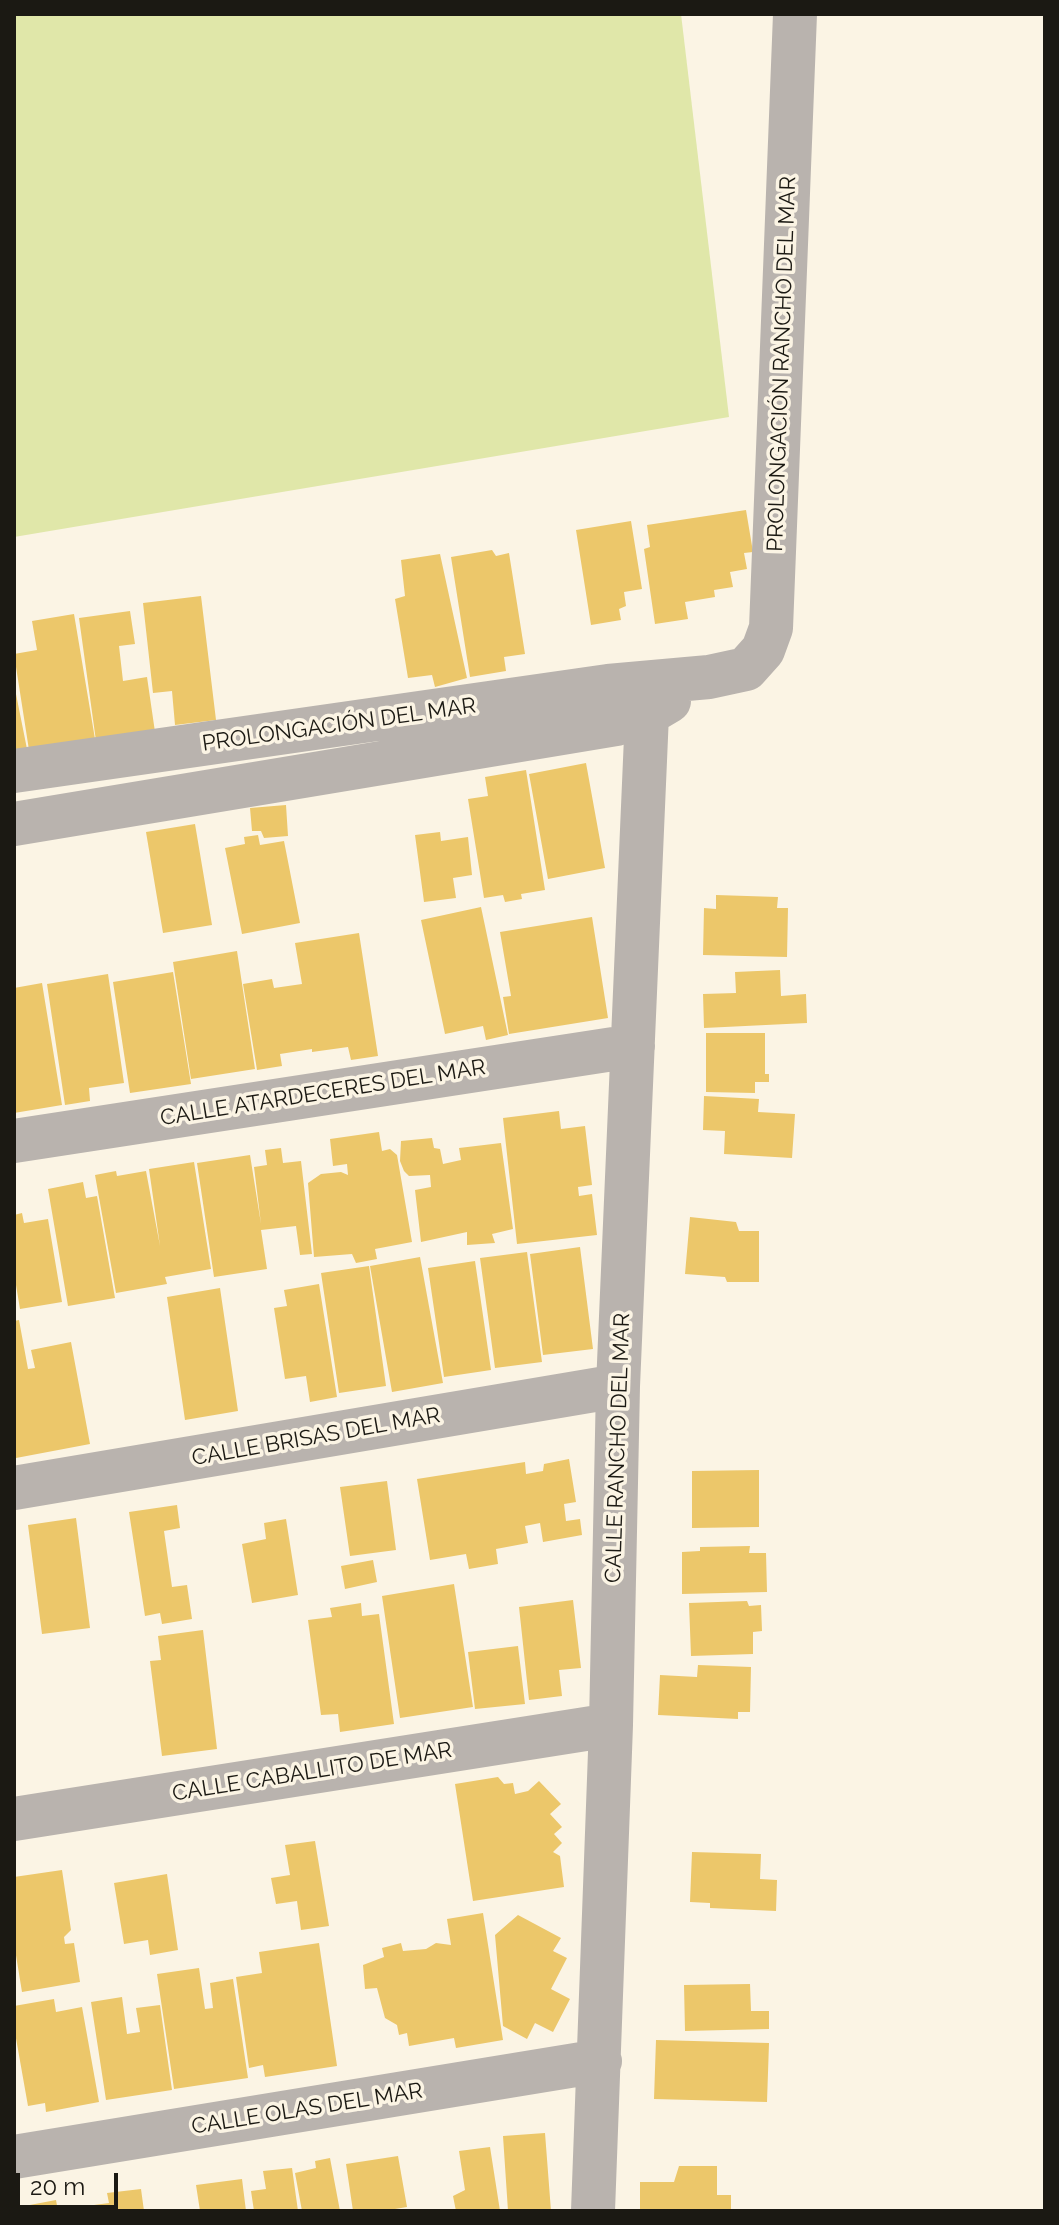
<!DOCTYPE html>
<meta charset="utf-8">
<style>
body{margin:0}
#map{position:relative;width:1059px;height:2225px;overflow:hidden;background:#fbf4e4;font-family:Raleway,sans-serif}
canvas{display:block}
.frame{position:absolute;inset:0;border:16px solid #1b1913;pointer-events:none}
.scale{position:absolute;left:16px;top:2173px;width:102px;height:36px;box-sizing:border-box;border:4px solid #1b1913;border-top:0;padding-left:10px;font-size:24px;line-height:28px;white-space:nowrap;color:#1b1913;-webkit-text-stroke:6px #fbf4e4;paint-order:stroke}
</style>
<div id="map">
<canvas width="1059" height="2225"></canvas>
<div class="frame"></div>
<div class="scale">20 m</div>
</div>
<script>
const c = document.querySelector('canvas').getContext('2d');
c.lineJoin = 'round';
function fillPath(path, color) {
  c.fillStyle = color;
  c.fill(path, 'evenodd');
}
function poly(rows) {
  const path = new Path2D();
  for (const r of rows) {
    path.moveTo(r[0], r[1]);
    for (let i = 2; i < r.length; i += 2) path.lineTo(r[i], r[i + 1]);
  }
  return path;
}
function trace(path, color, width, dash) {
  c.strokeStyle = color;
  c.lineWidth = width;
  c.lineCap = dash ? 'butt' : 'round';
  c.setLineDash(dash || []);
  c.stroke(path);
}
function drawText(font, color, halo, rows, align = 'center') {
  c.font = font + ' Raleway,sans-serif';
  c.lineWidth = 7;
  c.setLineDash([]);
  c.textBaseline = 'middle';
  c.strokeStyle = halo;
  c.fillStyle = color;
  for (const [text, x, y, turn = 0] of rows) {
    c.save();
    c.translate(x, y);
    c.rotate((+turn || 0) * Math.PI / 180);
    c.textAlign = isNaN(turn) ? turn : align;
    if (halo) c.strokeText(text, 0, 0);
    c.fillText(text, 0, 0);
    c.restore();
  }
}
fillPath(poly([
 [14,14,681,14,729,417,14,537]
]), '#e0e7a9');
fillPath(poly([
 [746,510,753,552,744,553,747,569,730,572,733,587,714,590,715,597,685,602,688,619,655,624,644,549,650,547,647,525],
 [631,521,642,589,624,592,626,606,619,609,621,620,591,625,576,530],
 [492,550,496,556,509,553,525,654,504,657,506,671,470,677,451,557],
 [440,554,467,678,435,687,432,675,408,678,395,599,405,596,401,560],
 [201,596,216,720,175,725,172,691,153,693,143,603],
 [130,611,135,644,119,646,123,681,147,677,155,732,96,741,79,618],
 [74,614,95,739,29,750,14,654,37,650,32,621],
 [14,684,27,749,14,751],
 [586,763,605,868,548,879,529,774],
 [526,770,545,890,521,894,522,899,505,902,503,895,484,898,468,799,488,796,485,777],
 [286,805,288,836,264,838,261,831,252,831,250,808],
 [195,824,212,925,163,933,146,832],
 [440,832,441,841,468,837,472,875,453,878,456,898,424,902,415,835],
 [258,835,260,845,284,841,300,923,242,934,225,848,245,844,244,837],
 [716,895,778,897,777,908,788,908,787,957,703,955,704,908,716,909],
 [481,907,508,1035,486,1040,483,1026,445,1034,421,920],
 [592,917,608,1018,509,1034,503,997,511,996,500,932],
 [359,933,378,1056,351,1060,348,1047,312,1052,312,1049,280,1054,282,1066,257,1070,243,984,272,979,274,988,302,984,295,943],
 [237,951,255,1069,191,1079,173,962],
 [780,970,781,996,806,994,807,1023,704,1028,703,994,736,993,735,972],
 [173,972,191,1084,130,1093,113,982],
 [108,974,124,1083,89,1088,90,1101,65,1105,47,984],
 [42,983,62,1105,14,1113,14,988],
 [706,1033,765,1033,765,1074,769,1074,769,1082,755,1082,755,1093,706,1092],
 [704,1096,759,1099,758,1112,795,1114,792,1158,724,1154,725,1131,703,1130],
 [559,1111,561,1129,585,1126,592,1185,578,1187,579,1196,592,1194,597,1235,517,1244,503,1118],
 [379,1132,382,1151,390,1149,397,1155,412,1242,375,1249,377,1259,356,1263,352,1254,314,1257,308,1183,321,1174,341,1172,348,1175,347,1164,333,1166,330,1139],
 [432,1138,434,1148,440,1149,443,1164,461,1160,459,1148,501,1143,513,1229,492,1234,495,1243,467,1245,467,1232,421,1242,415,1190,431,1187,430,1175,409,1176,404,1171,400,1161,401,1141],
 [281,1148,283,1163,301,1161,312,1254,300,1255,296,1226,261,1230,267,1269,214,1277,197,1163,250,1155,261,1224,254,1167,267,1165,265,1150],
 [194,1162,211,1269,165,1277,167,1284,116,1293,95,1175,116,1171,117,1176,146,1171,160,1246,149,1169],
 [83,1182,86,1198,97,1196,115,1298,68,1306,48,1189],
 [22,1213,24,1223,48,1219,62,1302,20,1309,14,1273,14,1215],
 [690,1217,736,1222,739,1231,759,1231,759,1282,727,1282,725,1277,685,1274],
 [580,1247,593,1349,543,1355,530,1254],
 [527,1252,542,1362,495,1368,480,1258],
 [420,1257,443,1383,392,1392,370,1266],
 [475,1261,491,1370,444,1377,428,1268],
 [369,1266,386,1386,339,1393,321,1273],
 [319,1284,337,1397,310,1402,306,1376,285,1379,274,1308,287,1306,284,1290],
 [220,1288,238,1411,185,1420,167,1297],
 [19,1320,28,1369,35,1368,31,1350,71,1342,90,1444,16,1458,14,1321],
 [569,1459,576,1502,564,1504,566,1521,580,1519,582,1535,543,1542,540,1523,525,1526,528,1543,496,1549,498,1564,469,1569,466,1554,430,1560,417,1479,525,1462,526,1474,543,1471,544,1464],
 [759,1470,759,1527,692,1528,692,1471],
 [387,1481,396,1550,350,1556,340,1487],
 [177,1505,180,1528,164,1531,172,1587,187,1585,192,1619,162,1624,160,1613,145,1616,129,1512],
 [76,1518,90,1628,42,1634,28,1525],
 [286,1519,298,1595,252,1603,242,1544,266,1539,264,1523],
 [750,1546,749,1553,766,1553,767,1592,682,1594,682,1552,700,1551,700,1547],
 [373,1560,377,1582,345,1589,341,1566],
 [454,1584,473,1707,400,1718,382,1596],
 [573,1600,581,1668,559,1670,562,1696,529,1700,519,1607],
 [747,1601,749,1606,761,1605,762,1631,753,1632,753,1654,691,1656,689,1603],
 [361,1603,362,1616,379,1614,394,1724,340,1732,338,1714,321,1715,308,1620,332,1617,330,1608],
 [203,1630,217,1749,162,1756,150,1661,161,1660,158,1636],
 [518,1646,525,1704,475,1709,468,1652],
 [698,1665,751,1667,750,1712,738,1712,738,1719,658,1715,660,1675,697,1677],
 [498,1777,504,1784,513,1783,515,1794,528,1791,539,1781,561,1804,550,1814,562,1827,554,1834,562,1843,553,1852,560,1856,564,1887,473,1901,455,1784],
 [315,1841,329,1926,301,1930,297,1901,276,1904,271,1878,290,1875,285,1845],
 [692,1852,761,1854,760,1879,777,1880,776,1911,710,1908,710,1903,690,1902],
 [62,1870,71,1930,64,1937,65,1944,74,1943,80,1982,22,1992,14,1943,14,1877],
 [167,1874,178,1950,150,1955,148,1940,124,1944,114,1883],
 [483,1913,503,2040,456,2048,454,2038,409,2046,407,2033,399,2035,397,2025,385,2018,377,1988,365,1989,363,1965,384,1957,382,1948,401,1943,403,1951,426,1949,436,1943,451,1945,447,1919],
 [518,1915,561,1938,553,1951,567,1958,551,1989,570,1999,553,2032,535,2023,527,2039,503,2026,495,1935],
 [319,1943,337,2066,265,2077,263,2065,249,2068,236,1977,262,1973,259,1952],
 [199,1968,205,2009,213,2008,210,1983,233,1979,248,2078,174,2089,157,1974],
 [750,1984,751,2011,769,2011,769,2029,685,2031,684,1985],
 [122,1997,127,2034,140,2032,136,2008,160,2005,172,2090,106,2100,91,2002],
 [54,1999,56,2012,82,2007,99,2102,46,2112,45,2103,28,2106,14,2027,14,2006],
 [656,2040,769,2043,767,2102,654,2099],
 [545,2133,551,2211,508,2211,503,2136],
 [490,2147,500,2211,456,2211,453,2196,465,2190,459,2151],
 [398,2156,407,2207,395,2209,395,2211,353,2211,346,2164],
 [330,2158,340,2211,302,2211,295,2173,316,2168,315,2161],
 [679,2166,717,2166,717,2195,731,2195,731,2210,640,2210,640,2182,674,2182],
 [292,2168,298,2211,254,2211,251,2191,266,2189,263,2171],
 [242,2179,246,2211,200,2211,196,2185],
 [141,2189,144,2211,95,2211,94,2205,109,2203,107,2193],
 [56,2200,58,2211,14,2211,14,2208]
]), '#ecc76a');
trace(poly([
 [14,771,608,686,709,677,746,669,763,650,771,628,795,14],
 [14,824,616,724,647,714,669,701],
 [14,1141,633,1046],
 [14,1488,618,1386],
 [14,1819,611,1725],
 [14,2157,600,2061],
 [593,2211,611,1725,618,1386,647,714,646,685]
]), '#b9b3ae', 44);
drawText('22px', '#1b1913', '#fbf4e4', [
 ["PROLONGACIÓN RANCHO DEL MAR",782,364,-88],
 ["PROLONGACIÓN DEL MAR",339,725,-8],
 ["CALLE ATARDECERES DEL MAR",323,1093,-9],
 ["CALLE BRISAS DEL MAR",316,1437,-10],
 ["CALLE RANCHO DEL MAR",618,1448,-88],
 ["CALLE CABALLITO DE MAR",312,1772,-9],
 ["CALLE OLAS DEL MAR",307,2109,-9]
]);
</script>
